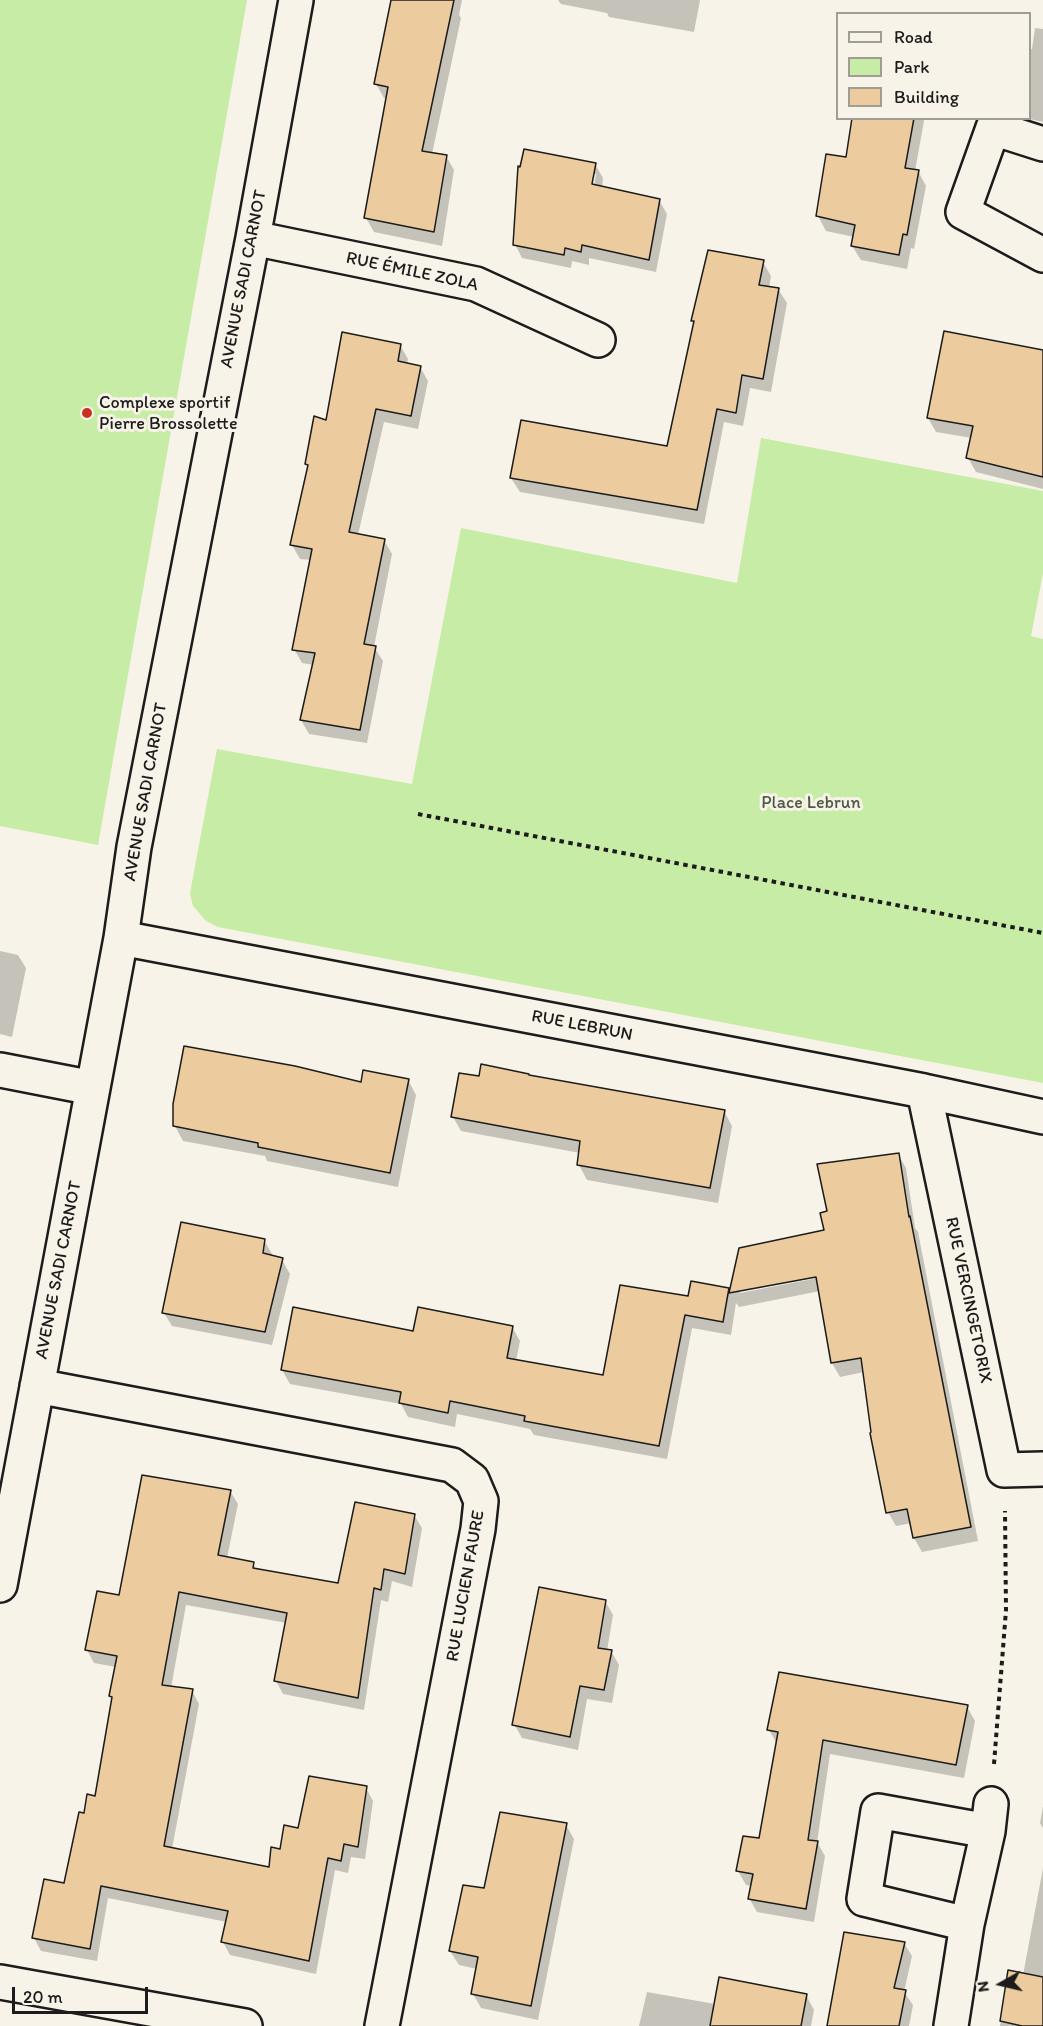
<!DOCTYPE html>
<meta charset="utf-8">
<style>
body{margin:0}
#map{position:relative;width:1043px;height:2026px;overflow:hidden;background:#f7f3e8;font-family:Itim,sans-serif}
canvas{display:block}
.legend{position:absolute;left:836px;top:12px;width:195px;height:108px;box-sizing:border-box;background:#f7f3e8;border:2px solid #9f9d96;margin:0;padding:8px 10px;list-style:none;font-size:18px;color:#1c1c1c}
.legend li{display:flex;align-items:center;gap:12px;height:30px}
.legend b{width:30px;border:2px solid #9f9d96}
.north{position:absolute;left:971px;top:1954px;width:60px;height:60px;-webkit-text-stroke:4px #f7f3e8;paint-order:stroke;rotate:262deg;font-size:16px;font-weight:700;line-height:24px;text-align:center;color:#1c1c1c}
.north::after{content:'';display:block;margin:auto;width:21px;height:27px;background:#1c1c1c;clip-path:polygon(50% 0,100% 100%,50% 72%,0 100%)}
.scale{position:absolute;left:12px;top:1987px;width:136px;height:27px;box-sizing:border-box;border:3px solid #1c1c1c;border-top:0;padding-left:8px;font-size:18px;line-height:21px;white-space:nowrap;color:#1c1c1c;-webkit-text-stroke:4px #f7f3e8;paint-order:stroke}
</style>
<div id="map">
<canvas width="1043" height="2026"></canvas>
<ul class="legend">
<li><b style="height:8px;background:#f7f3e8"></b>Road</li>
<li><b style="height:16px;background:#c7eca6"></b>Park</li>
<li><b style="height:16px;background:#eccc9e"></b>Building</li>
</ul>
<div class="north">N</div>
<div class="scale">20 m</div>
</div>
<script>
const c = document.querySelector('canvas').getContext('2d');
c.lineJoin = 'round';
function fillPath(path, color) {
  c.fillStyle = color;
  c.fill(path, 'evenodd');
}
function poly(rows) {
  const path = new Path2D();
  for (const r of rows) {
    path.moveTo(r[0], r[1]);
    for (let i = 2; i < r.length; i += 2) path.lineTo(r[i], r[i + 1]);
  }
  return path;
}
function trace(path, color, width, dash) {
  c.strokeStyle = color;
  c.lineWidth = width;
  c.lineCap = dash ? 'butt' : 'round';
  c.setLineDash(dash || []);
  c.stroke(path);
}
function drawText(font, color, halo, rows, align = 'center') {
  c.font = font + ' Itim,sans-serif';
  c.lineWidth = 6;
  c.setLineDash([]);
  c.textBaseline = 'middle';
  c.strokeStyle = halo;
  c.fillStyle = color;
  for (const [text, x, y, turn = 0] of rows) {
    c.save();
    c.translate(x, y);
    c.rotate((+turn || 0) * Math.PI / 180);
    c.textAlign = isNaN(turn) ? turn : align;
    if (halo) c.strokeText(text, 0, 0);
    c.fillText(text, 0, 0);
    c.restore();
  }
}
fillPath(poly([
 [0,0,247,0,98,845,0,826],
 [761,438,1043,491,1043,573,1031,636,1043,639,1043,1083,218,927,206,921,193,906,190,894,192,882,217,749,412,784,461,528,737,583]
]), '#c7eca6');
fillPath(poly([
 [393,0,462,0,459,15,461,18,432,154,446,156,454,170,442,246,374,232,366,218,388,99,384,98,376,84],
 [558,0,700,0,694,32,609,17,607,13,561,4],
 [1035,28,1043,29,1043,122,1025,118,1030,118,1030,49,1032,49],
 [854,118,923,118,924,121,915,171,918,171,926,186,914,249,911,248,907,269,861,260,852,246,854,237,826,231,818,216,847,159],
 [595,164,603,178,602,188,659,200,667,214,656,272,589,258,589,265,572,261,571,268,522,258,515,244],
 [593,174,596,174,593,192,590,192],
 [763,262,771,276,769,288,778,289,787,303,771,392,750,388,743,426,724,422,704,524,520,492,511,478,668,448,695,324,693,320],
 [400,345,408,359,407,365,420,367,428,381,418,429,384,422,358,535,384,540,392,554,374,647,383,661,367,743,309,734,301,720,314,665,302,663,294,649,312,560,300,559,292,545,309,468,307,464,327,422],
 [1043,352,1043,489,976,472,968,458,972,438,936,432,928,418],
 [0,951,18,955,26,968,12,1037,0,1034],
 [528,1075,724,1111,732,1126,718,1203,587,1180,579,1165,580,1153,461,1131,453,1117,480,1078],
 [408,1080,416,1095,398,1187,267,1161,265,1156,183,1141,175,1126,362,1084],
 [898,1154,906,1168,915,1228,918,1232,978,1541,922,1552,914,1538,912,1523,896,1526,888,1512,864,1372,840,1377,832,1363,820,1291,739,1307,736,1303,731,1335,692,1328,667,1459,534,1435,530,1429,457,1414,455,1427,408,1417,401,1404,290,1384,282,1370,414,1333,512,1327,520,1341,516,1361,604,1377,689,1298,728,1290,731,1294,740,1249,826,1232,829,1212],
 [823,1274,823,1277,740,1293,740,1290],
 [264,1240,272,1254,272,1257,282,1260,290,1274,272,1345,172,1326,164,1313],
 [230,1491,238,1504,227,1558,253,1564,257,1570,339,1584,414,1515,422,1528,412,1587,392,1581,388,1602,381,1600,364,1710,283,1694,276,1681,287,1623,186,1605,171,1688,192,1691,199,1704,172,1849,271,1869,281,1851,300,1830,366,1788,373,1801,365,1859,351,1857,348,1873,335,1870,316,1974,230,1955,223,1942,227,1922,108,1898,97,1961,41,1951,34,1938,65,1884,85,1815,96,1798,113,1700,111,1696,116,1667,94,1663,87,1650,120,1597],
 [605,1601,613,1615,607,1651,611,1651,619,1665,612,1703,587,1699,578,1750,522,1738,514,1724],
 [967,1707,975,1721,964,1778,830,1754,817,1842,825,1856,814,1922,757,1912,749,1898,752,1886,746,1885,738,1871,761,1840,777,1744,769,1730],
 [1043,1806,1043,1828,1040,1823],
 [566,1825,574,1839,538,2020,481,2008,473,1994,477,1969,459,1965,450,1951,486,1890],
 [1043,1868,1043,2026,1000,2026,1009,1972,1023,1975],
 [904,1943,912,1956,904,1992,913,2005,909,2026,831,2026],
 [647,1992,715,2004,806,1995,814,2010,811,2026,639,2026]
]), '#0003');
const building = poly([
 [391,0,454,0,422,151,447,155,434,232,364,218,388,87,374,84,391,0],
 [852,118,914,118,905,168,919,170,907,235,903,234,899,255,851,246,855,225,816,216,826,154,846,157,852,118],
 [524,149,596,163,592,184,660,199,649,260,582,245,581,252,565,248,564,255,513,245,518,166,520,167,524,149],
 [708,250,764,260,759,285,779,288,763,379,742,375,736,413,717,409,697,510,510,478,521,420,667,446,694,321,691,321,708,250],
 [944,331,1043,350,1043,477,966,458,973,426,927,418,944,331],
 [342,332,401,344,398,361,421,366,411,416,376,409,349,532,385,539,364,644,376,646,360,730,300,720,315,653,292,650,312,549,290,545,308,465,305,464,314,416,326,420,342,332],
 [184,1046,295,1066,361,1082,363,1070,409,1079,390,1173,258,1147,258,1143,173,1126,173,1104,184,1046],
 [481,1064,529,1074,529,1075,725,1110,710,1188,577,1165,580,1141,451,1117,459,1073,479,1076,481,1064],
 [899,1153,909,1217,910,1216,971,1527,913,1538,907,1509,886,1513,870,1433,871,1432,861,1358,831,1363,816,1277,729,1293,739,1248,824,1230,820,1213,827,1211,817,1164,899,1153],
 [181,1222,265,1239,263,1253,283,1258,265,1332,162,1313,181,1222],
 [691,1281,729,1288,723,1322,685,1315,659,1446,524,1421,525,1416,450,1401,448,1413,399,1403,401,1392,281,1370,293,1307,413,1331,418,1307,513,1326,507,1358,603,1375,620,1285,688,1296,691,1281],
 [142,1475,231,1490,218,1555,254,1562,253,1568,338,1583,355,1502,415,1514,405,1574,384,1569,381,1590,374,1588,358,1698,274,1681,287,1613,179,1592,162,1685,193,1689,164,1846,269,1867,271,1847,280,1849,284,1825,298,1828,309,1776,367,1786,358,1847,344,1844,341,1861,328,1858,309,1961,221,1942,228,1911,101,1886,90,1949,32,1938,44,1879,64,1883,79,1812,84,1813,87,1794,95,1796,112,1697,109,1696,117,1656,85,1650,97,1591,119,1595,142,1475],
 [539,1587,606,1600,598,1648,612,1650,604,1690,580,1686,570,1737,512,1725,539,1587],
 [779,1672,968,1705,956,1765,823,1740,808,1840,818,1841,806,1909,748,1899,753,1874,736,1871,743,1836,759,1838,778,1732,767,1730,779,1672],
 [500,1812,567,1823,531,2006,471,1994,478,1957,449,1951,463,1885,484,1888,500,1812],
 [844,1932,905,1942,894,1988,906,1990,899,2026,827,2026,844,1932],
 [1008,1970,1043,1977,1043,2026,1022,2026,1000,2021,1008,1970],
 [719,1977,807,1994,801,2026,710,2026,719,1977]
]);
fillPath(building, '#eccc9e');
trace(building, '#1c1c1c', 1.5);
const minor = poly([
 [1043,144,993,128,963,212,1043,255],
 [253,238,476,284,598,340],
 [121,938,924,1091,1043,1117],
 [0,1070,93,1088],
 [924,1091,1004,1470,1043,1469],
 [37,1386,452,1465,472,1480,481,1501,478,1529,382,2026],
 [0,1585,121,938,134,847,253,238,296,0],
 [967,1924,864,1899,878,1811,988,1831],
 [0,1982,245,2026],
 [951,2026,967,1924,988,1831,991,1804]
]);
trace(minor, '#1c1c1c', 38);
trace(poly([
 [418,814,1043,933],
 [994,1764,1006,1610,1005,1511]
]), '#1c1c1c', 4, [4.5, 4.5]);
trace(minor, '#f7f3e8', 33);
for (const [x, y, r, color] of [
 [87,413,6,"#c8321e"]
]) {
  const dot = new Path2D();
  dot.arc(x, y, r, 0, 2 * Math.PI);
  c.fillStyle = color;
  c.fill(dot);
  trace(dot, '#f7f3e8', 2);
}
drawText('18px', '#1c1c1c', '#f7f3e8', [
 ["RUE ÉMILE ZOLA",412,272,12],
 ["AVENUE SADI CARNOT",244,279,-79],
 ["AVENUE SADI CARNOT",146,792,-80],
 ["RUE LEBRUN",582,1026,11],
 ["AVENUE SADI CARNOT",59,1270,-79],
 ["RUE VERCINGETORIX",968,1300,78],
 ["RUE LUCIEN FAURE",466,1586,-80]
]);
drawText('18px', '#1c1c1c', '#f7f3e8', [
 ["Complexe sportif",99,403],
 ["Pierre Brossolette",99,424]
], 'left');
drawText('18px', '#4f5a45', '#f7f3e8', [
 ["Place Lebrun",811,803]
]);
</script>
